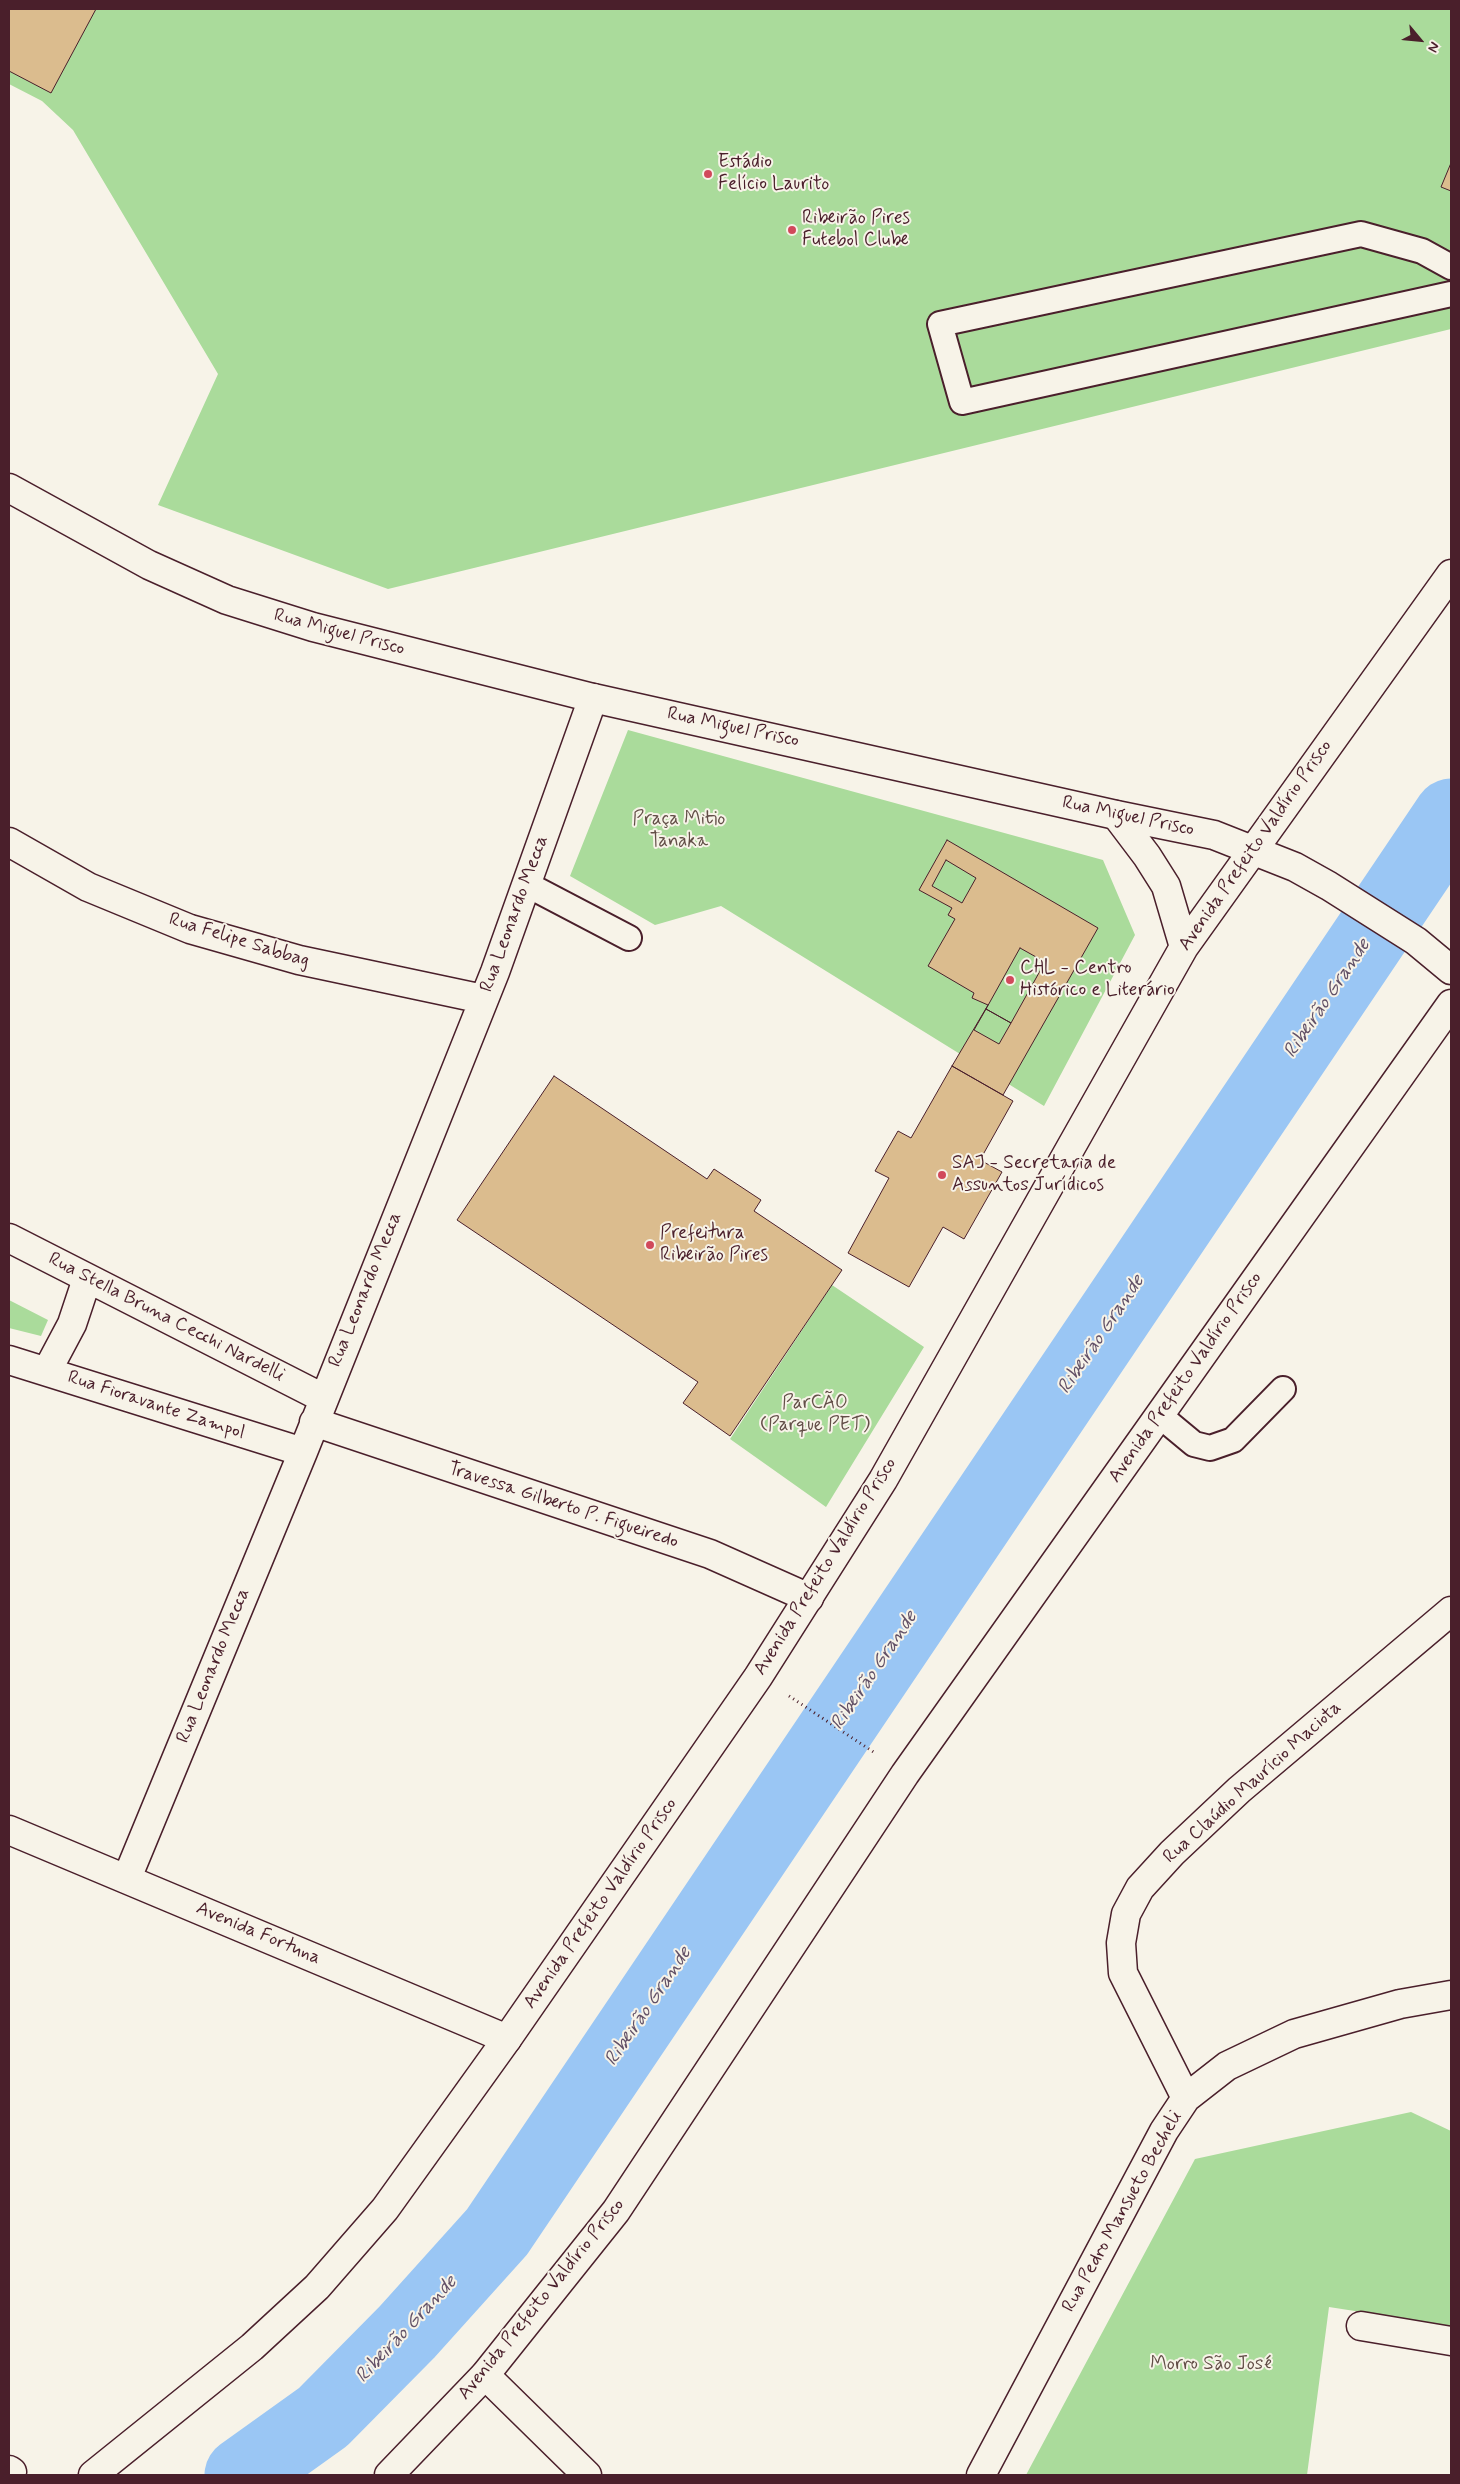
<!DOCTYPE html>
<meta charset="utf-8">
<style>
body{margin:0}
#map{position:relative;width:1460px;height:2484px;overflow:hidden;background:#f7f3e8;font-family:Mynerve,sans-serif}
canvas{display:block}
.frame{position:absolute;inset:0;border:10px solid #4a1f2b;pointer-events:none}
.north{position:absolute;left:1395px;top:15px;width:50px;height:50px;-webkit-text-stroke:4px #f7f3e8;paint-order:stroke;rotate:118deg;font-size:14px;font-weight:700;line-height:20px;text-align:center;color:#4a1f2b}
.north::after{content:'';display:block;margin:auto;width:18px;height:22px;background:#4a1f2b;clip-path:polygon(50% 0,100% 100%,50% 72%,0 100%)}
</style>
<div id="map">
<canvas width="1460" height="2484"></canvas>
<div class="frame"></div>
<div class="north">N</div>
</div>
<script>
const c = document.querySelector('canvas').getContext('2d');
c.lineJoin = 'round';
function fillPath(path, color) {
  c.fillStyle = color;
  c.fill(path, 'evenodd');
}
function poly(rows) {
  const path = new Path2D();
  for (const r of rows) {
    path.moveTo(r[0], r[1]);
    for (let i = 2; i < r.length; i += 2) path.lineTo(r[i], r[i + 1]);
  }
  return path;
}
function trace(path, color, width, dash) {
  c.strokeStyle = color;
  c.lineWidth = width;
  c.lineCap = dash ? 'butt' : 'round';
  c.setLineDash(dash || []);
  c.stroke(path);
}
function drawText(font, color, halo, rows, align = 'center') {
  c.font = font + ' Mynerve,sans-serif';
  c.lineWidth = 4;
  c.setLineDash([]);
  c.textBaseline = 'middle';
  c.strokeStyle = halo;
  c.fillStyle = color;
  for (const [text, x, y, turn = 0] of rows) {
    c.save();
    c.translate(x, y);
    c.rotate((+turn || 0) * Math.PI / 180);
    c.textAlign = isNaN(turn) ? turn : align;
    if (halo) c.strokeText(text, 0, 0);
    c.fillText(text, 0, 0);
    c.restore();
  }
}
fillPath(poly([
 [9,9,1451,9,1451,329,388,589,158,505,218,374,73,130,42,101,9,84],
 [628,730,1103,860,1135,935,1044,1106,721,906,655,925,570,876],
 [832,1285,924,1347,826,1507,730,1439],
 [9,1300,48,1320,41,1336,9,1328],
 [1411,2112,1451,2131,1451,2326,1329,2307,1307,2475,1026,2475,1195,2159]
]), '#aadb9b');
trace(poly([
 [242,2475,323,2417,407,2332,497,2232,1451,816]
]), '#9ac6f4', 75);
const building = poly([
 [9,9,96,9,51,93,9,71,9,9],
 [1451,163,1451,191,1441,187,1451,163],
 [947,840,1098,928,1003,1095,952,1066,988,1005,972,998,974,993,928,966,955,919,948,915,952,908,919,890,947,840],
 [946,860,976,878,962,903,932,886,946,860],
 [1020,948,1045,962,1011,1023,986,1009,1020,948],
 [986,1009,1011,1023,999,1044,974,1030,986,1009],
 [952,1066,1013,1101,980,1160,1002,1172,964,1239,943,1227,909,1287,848,1253,889,1178,875,1171,898,1131,911,1138,952,1066],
 [554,1076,707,1179,714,1169,761,1200,754,1211,842,1270,730,1436,683,1403,698,1382,457,1220,554,1076]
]);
fillPath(building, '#dbbc8e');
trace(building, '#4a1f2b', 1);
const service = poly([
 [1451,267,1422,251,1361,234,940,324,962,402,1451,294],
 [526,884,629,938],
 [1159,1415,1194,1444,1210,1448,1233,1440,1283,1389]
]);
const minor = poly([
 [9,842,88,887,190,929,299,960,483,999],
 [9,1238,323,1398],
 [9,1360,303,1452],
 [47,1371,72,1324,87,1279],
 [314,1422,710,1554,809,1598],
 [9,1830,507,2039],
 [127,1878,303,1452,495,972,593,698],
 [1186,2098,1123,1973,1121,1943,1126,1914,1140,1888,1172,1853,1239,1790,1451,1611],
 [1361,2326,1451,2341],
 [485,2375,587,2475],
 [9,2470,12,2472],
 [981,2475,1164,2131,1186,2098,1227,2066,1294,2034,1400,2004,1451,1995]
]);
const tertiary = poly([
 [9,488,149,565,227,600,313,627,593,698,1116,815,1214,835,1295,867,1329,886,1416,941,1451,970]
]);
const secondary = poly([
 [1116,815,1147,856,1166,886,1184,947],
 [93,2475,252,2347,317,2287,385,2209,507,2039,758,1677,883,1480,1184,947,1451,574],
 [389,2475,485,2375,616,2211,905,1774,1451,1004]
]);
trace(service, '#4a1f2b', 28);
trace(minor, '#4a1f2b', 31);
trace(tertiary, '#4a1f2b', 31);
trace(secondary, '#4a1f2b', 31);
trace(poly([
 [789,1696,875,1753]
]), '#4a1f2b', 3, [1, 4]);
trace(service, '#f7f3e8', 24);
trace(minor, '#f7f3e8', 28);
trace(tertiary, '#f7f3e8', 28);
trace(secondary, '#f7f3e8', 28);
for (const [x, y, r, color] of [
 [708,174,5,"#d1495b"],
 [792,230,5,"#d1495b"],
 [1010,980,5,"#d1495b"],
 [942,1175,5,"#d1495b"],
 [650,1245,5,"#d1495b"]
]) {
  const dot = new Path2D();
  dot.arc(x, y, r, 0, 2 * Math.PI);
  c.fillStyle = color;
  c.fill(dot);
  trace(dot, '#f7f3e8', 2);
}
drawText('19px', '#4a1f2b', '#f7f3e8', [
 ["Estádio",718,163],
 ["Felício Laurito",718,185],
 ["Ribeirão Pires",802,219],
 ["Futebol Clube",802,241],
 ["CHL - Centro",1020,969],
 ["Histórico e Literário",1020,991],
 ["SAJ - Secretaria de",952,1164],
 ["Assuntos Jurídicos",952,1186],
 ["Prefeitura",660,1234],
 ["Ribeirão Pires",660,1256]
], 'left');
drawText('19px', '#4a1f2b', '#f7f3e8', [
 ["Rua Miguel Prisco",339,633,15],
 ["Rua Miguel Prisco",733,728,12],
 ["Rua Miguel Prisco",1128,817,12],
 ["Avenida Prefeito Valdírio Prisco",1256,846,-55],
 ["Rua Leonardo Mecca",515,914,-70],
 ["Rua Felipe Sabbag",239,941,17],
 ["Rua Leonardo Mecca",366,1290,-68],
 ["Rua Stella Bruna Cecchi Nardelli",166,1318,27],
 ["Avenida Prefeito Valdírio Prisco",1186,1378,-55],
 ["Rua Fioravante Zampol",156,1406,18],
 ["Travessa Gilberto P. Figueiredo",563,1506,18],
 ["Avenida Prefeito Valdírio Prisco",826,1567,-58],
 ["Rua Leonardo Mecca",214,1666,-68],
 ["Rua Claúdio Maurício Maciota",1253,1783,-42],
 ["Avenida Prefeito Valdírio Prisco",601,1904,-55],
 ["Avenida Fortuna",258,1934,23],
 ["Rua Pedro Mansueto Becheli",1123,2212,-61],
 ["Avenida Prefeito Valdírio Prisco",542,2300,-51]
]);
drawText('19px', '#624e47', '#f7f3e8', [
 ["Praça Mitio",679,820],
 ["Tanaka",679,842],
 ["ParCÃO",815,1404],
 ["(Parque PET)",815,1426],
 ["Morro São José",1211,2365]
]);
drawText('italic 20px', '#625167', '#f7f3e8', [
 ["Ribeirão Grande",1328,999,-56],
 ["Ribeirão Grande",1102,1335,-56],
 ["Ribeirão Grande",875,1671,-56],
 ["Ribeirão Grande",649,2007,-56],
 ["Ribeirão Grande",407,2330,-47]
]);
</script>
